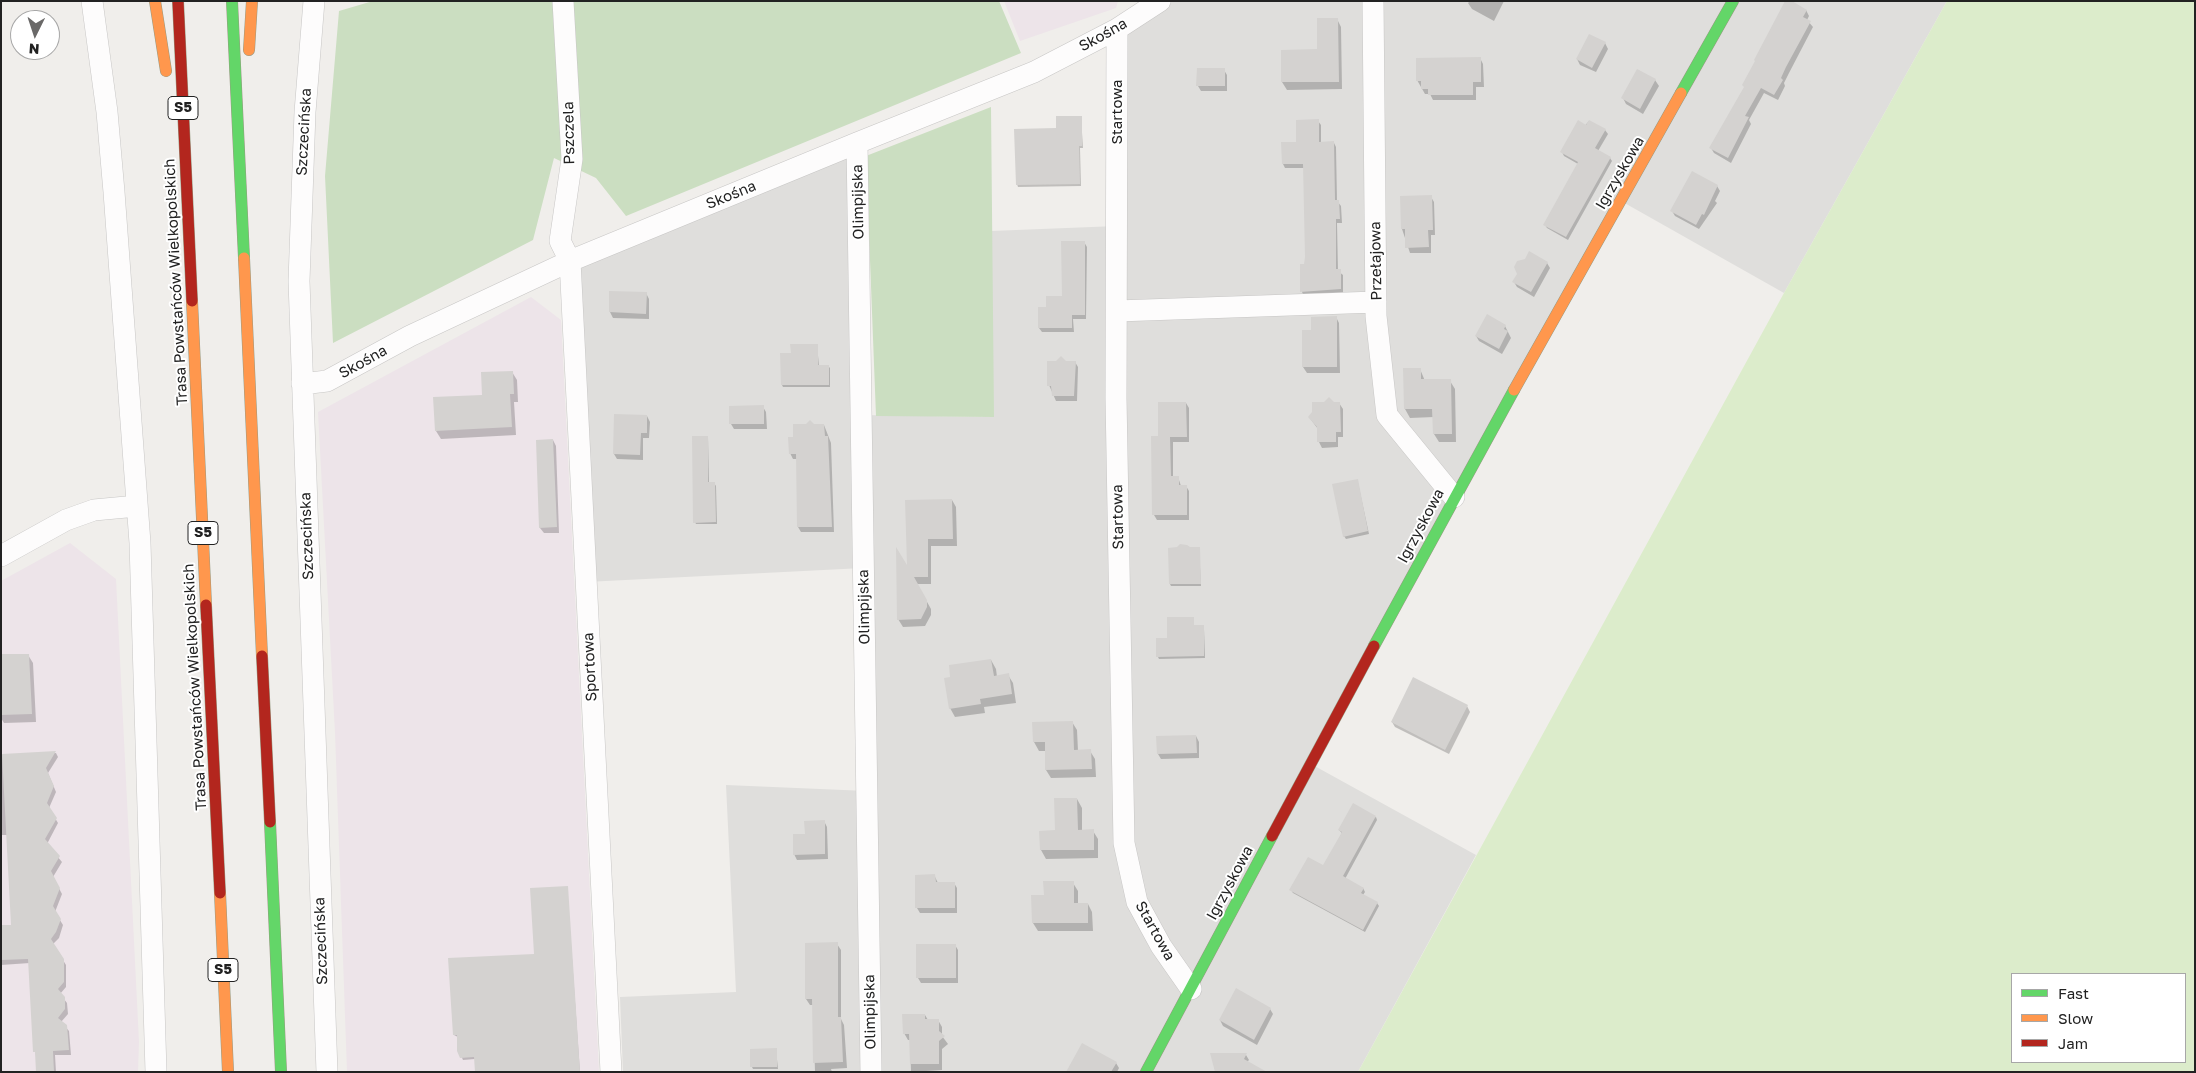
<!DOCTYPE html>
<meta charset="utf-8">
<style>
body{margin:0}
#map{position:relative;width:2196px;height:1073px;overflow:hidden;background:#f0eeeb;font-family:"Golos Text",sans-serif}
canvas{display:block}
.frame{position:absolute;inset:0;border:2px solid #222;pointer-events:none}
.legend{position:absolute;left:2011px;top:973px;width:175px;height:90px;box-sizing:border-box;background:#fff;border:1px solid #a7a7a7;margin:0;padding:6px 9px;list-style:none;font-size:15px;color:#222}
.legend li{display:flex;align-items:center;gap:10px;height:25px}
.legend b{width:25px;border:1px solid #a7a7a7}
.north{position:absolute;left:10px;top:10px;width:50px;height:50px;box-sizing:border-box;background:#fff;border:1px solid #a7a7a7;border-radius:50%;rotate:184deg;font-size:14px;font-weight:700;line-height:20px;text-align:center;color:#222}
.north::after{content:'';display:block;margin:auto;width:18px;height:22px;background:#6a6968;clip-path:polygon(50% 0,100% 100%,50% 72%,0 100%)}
</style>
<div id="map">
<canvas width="2196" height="1073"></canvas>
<div class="frame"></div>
<ul class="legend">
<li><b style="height:6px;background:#63d668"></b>Fast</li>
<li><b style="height:6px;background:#ff974d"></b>Slow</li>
<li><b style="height:6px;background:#b3261e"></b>Jam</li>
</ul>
<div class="north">N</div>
</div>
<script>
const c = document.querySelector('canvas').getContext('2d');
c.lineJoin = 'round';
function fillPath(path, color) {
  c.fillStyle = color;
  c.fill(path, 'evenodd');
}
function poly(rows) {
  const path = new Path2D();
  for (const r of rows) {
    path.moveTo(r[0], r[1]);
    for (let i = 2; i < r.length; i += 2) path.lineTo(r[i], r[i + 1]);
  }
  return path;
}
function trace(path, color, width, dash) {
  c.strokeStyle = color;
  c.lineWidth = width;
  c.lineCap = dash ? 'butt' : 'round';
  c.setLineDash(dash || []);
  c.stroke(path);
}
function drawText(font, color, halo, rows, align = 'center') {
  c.font = font + ' "Golos Text",sans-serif';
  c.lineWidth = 4;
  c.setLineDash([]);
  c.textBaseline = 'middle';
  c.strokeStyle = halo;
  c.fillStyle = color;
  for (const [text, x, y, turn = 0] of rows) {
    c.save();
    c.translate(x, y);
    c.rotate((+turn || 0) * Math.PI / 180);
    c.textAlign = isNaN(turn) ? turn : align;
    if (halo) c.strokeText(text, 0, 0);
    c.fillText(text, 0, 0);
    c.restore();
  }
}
fillPath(poly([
 [1160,1,1947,1,1784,293,1621,201,1311,764,1476,855,1358,1072,623,1072,620,997,736,992,726,785,867,791,863,568,586,582,570,261,857,143,861,415,993,417,991,231,1117,226,1117,29]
]), '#dfdedc');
fillPath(poly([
 [1004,1,1118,1,1116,8,1020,41],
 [531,297,561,320,599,1072,347,1072,335,733,318,412],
 [70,543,116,579,139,1042,138,1072,1,1072,1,581]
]), '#ede4e9');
fillPath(poly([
 [1947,1,2195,1,2195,1072,1358,1072,1784,293],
 [2012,974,2185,974,2185,1062,2012,1062]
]), '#dceccb');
fillPath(poly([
 [373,1,999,1,1021,53,626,216,596,178,554,158,533,240,333,343,325,176,339,11],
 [991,107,994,417,876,416,866,156]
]), '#cbdec1');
fillPath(poly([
 [1470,1,1504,1,1494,21,1472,9,1468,3],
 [1806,10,1809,16,1807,20,1813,27,1789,73,1784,83,1785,86,1778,100,1764,93,1749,120,1751,124,1731,163,1714,153,1711,148],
 [1337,19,1341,27,1342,89,1287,90,1282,82,1282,51,1319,51],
 [1605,43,1608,49,1596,72,1580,65,1577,59],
 [1480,58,1483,64,1484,87,1476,87,1476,100,1433,100,1430,94,1425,94,1417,80],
 [1224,70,1227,75,1227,91,1201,91,1198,86],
 [1638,70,1655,80,1659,86,1643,114,1626,104,1623,98],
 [1081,117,1083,148,1080,148,1081,186,1018,187,1017,184,1058,130],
 [1318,121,1321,125,1321,143,1334,143,1336,147,1337,201,1341,206,1342,223,1337,223,1338,271,1343,275,1343,293,1304,296,1302,292,1305,265,1305,168,1285,168,1283,164,1297,143],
 [1589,121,1605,130,1608,134,1598,151,1610,158,1612,161,1568,240,1547,228,1545,225,1578,164,1564,156,1562,152],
 [1717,186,1720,191,1715,201,1717,203,1699,229,1675,216,1672,211],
 [1431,197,1434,202,1435,235,1431,235,1431,253,1410,253,1402,229],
 [1084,242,1087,247,1086,319,1073,319,1074,332,1042,332,1039,328,1039,309,1047,308,1063,297],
 [1547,263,1550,268,1534,297,1517,287,1514,282],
 [610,292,646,293,649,299,649,319,613,318,610,312],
 [1336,317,1339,323,1340,373,1307,373,1303,367,1303,331,1312,331],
 [1505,326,1511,338,1502,354,1479,341,1476,336],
 [817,345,819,366,828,366,830,368,830,387,783,387,782,385,792,354],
 [1066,362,1075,362,1078,367,1077,401,1056,401,1049,385],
 [1404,369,1420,369,1425,381,1450,381,1455,389,1456,442,1439,442,1434,434,1434,417,1410,418,1405,409],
 [512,372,517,380,518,402,514,402,516,435,441,439,436,431],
 [1186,403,1189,408,1189,442,1173,442,1173,477,1178,477,1181,486,1186,486,1189,491,1189,520,1157,520,1154,515,1152,437,1160,437],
 [1333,403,1339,403,1343,409,1343,437,1338,437,1338,447,1322,448,1319,442,1318,429,1309,417],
 [763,407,766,412,767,429,734,429,731,424],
 [647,416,650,422,649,438,643,438,643,460,617,459,614,454],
 [813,425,824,425,831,443,834,532,801,532,798,527,797,459,793,459,790,453,794,438],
 [708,437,709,483,714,483,716,486,717,524,696,524,695,522],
 [553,440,556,446,559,533,544,533,540,528],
 [1358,483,1369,534,1346,539,1344,536],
 [952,500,956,507,957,546,931,546,931,584,917,584,931,609,931,615,925,626,903,627,898,619,908,569],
 [1199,548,1201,586,1171,586,1170,584,1190,549],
 [1193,618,1194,626,1203,626,1204,629,1205,658,1159,659,1158,657,1168,640],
 [28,655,33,663,36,722,4,723,1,718,1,656],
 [991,660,996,669,997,677,1008,675,1013,683,1016,703,984,707,985,713,955,717,950,708,952,678],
 [1467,706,1470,712,1449,754,1395,727,1392,722],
 [1072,722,1077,730,1078,751,1090,751,1095,759,1096,777,1051,778,1046,770,1046,751,1039,751,1034,742,1033,723],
 [1196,736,1199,742,1199,758,1161,759,1158,754],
 [56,753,58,757,48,773,56,792,49,808,58,823,47,844,62,862,53,877,62,894,55,912,63,925,59,938,53,944,66,965,66,987,60,994,67,1003,68,1014,61,1022,69,1031,71,1055,55,1055,56,1072,37,1072,30,963,1,965,1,927,12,926,7,835,1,835,1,755],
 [1077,799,1082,808,1082,831,1093,831,1098,839,1098,858,1046,859,1041,850,1041,832,1056,831],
 [1376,817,1377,820,1345,879,1363,888,1365,892,1363,895,1377,903,1379,906,1365,932,1293,893,1291,890,1324,867,1342,833,1339,830],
 [824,821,827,827,828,859,797,860,794,854,806,835],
 [934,875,938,883,954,883,957,888,957,913,920,913,917,908],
 [1073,883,1078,891,1078,904,1088,904,1092,912,1093,931,1038,931,1033,923,1045,897],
 [567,887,580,1072,475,1059,463,1060,459,1051,458,1037,454,1035,535,955],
 [837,944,841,950,841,1019,844,1025,847,1068,831,1069,832,1072,815,1072,813,1005,810,1005,806,999],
 [955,945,958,950,958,983,921,983,918,978],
 [1270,1009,1273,1014,1257,1045,1223,1026,1220,1020],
 [925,1015,928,1020,938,1020,942,1027,942,1036,948,1044,942,1049,942,1070,911,1072,910,1040,908,1040,904,1033],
 [776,1050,778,1069,753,1069,752,1067],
 [1246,1055,1249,1060,1247,1062,1216,1072],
 [1116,1063,1119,1068,1117,1072,1070,1072]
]), '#0003');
fillPath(poly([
 [1785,1,1792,1,1807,10,1803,17,1811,21,1786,67,1781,78,1783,80,1774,95,1761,88,1745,116,1749,117,1728,158,1709,148,1744,87,1742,85,1755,61,1754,60],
 [1317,18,1338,18,1339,82,1281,82,1281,50,1317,49],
 [1589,34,1606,42,1592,68,1576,59],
 [1481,57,1481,82,1473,82,1473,95,1428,95,1428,89,1421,89,1421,81,1416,81,1416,58],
 [1197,68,1225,68,1225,86,1196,86],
 [1637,69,1656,79,1640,109,1621,98],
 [1056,116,1082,116,1082,146,1079,146,1080,184,1016,185,1014,129,1056,128],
 [1319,119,1319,142,1334,141,1335,200,1339,200,1340,219,1336,219,1336,269,1341,269,1341,289,1300,292,1300,264,1304,264,1305,257,1303,164,1282,164,1281,142,1296,142,1296,120],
 [1578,120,1586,125,1589,120,1606,129,1595,148,1611,157,1566,237,1543,225,1578,162,1560,152],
 [1692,171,1718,185,1704,215,1702,214,1696,225,1670,211],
 [1432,195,1433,230,1428,230,1429,247,1405,248,1405,229,1401,229,1400,196],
 [1061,241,1085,241,1085,315,1072,315,1072,328,1038,328,1038,307,1046,307,1046,296,1062,296],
 [1529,251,1548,262,1531,292,1512,282,1517,274,1514,267,1517,261,1525,259],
 [609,291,647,292,646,314,609,312],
 [1487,314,1506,325,1504,329,1508,331,1499,349,1475,336],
 [1337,316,1337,367,1302,367,1302,330,1311,330,1311,317],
 [790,344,818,344,818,365,829,365,829,385,781,385,780,353,791,353],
 [1061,356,1066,361,1076,361,1074,396,1052,396,1051,386,1047,386,1047,361,1056,361],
 [1403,368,1421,368,1421,379,1451,379,1452,434,1433,434,1432,409,1404,409],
 [513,371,514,394,510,394,512,427,435,431,433,397,482,395,481,372],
 [1329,397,1334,402,1340,402,1341,432,1336,432,1336,442,1317,442,1317,427,1308,417,1312,412,1312,402,1324,402],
 [1158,402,1186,402,1187,437,1170,437,1171,476,1179,476,1179,485,1187,485,1187,515,1152,515,1151,436,1158,436],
 [764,405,764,424,729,424,729,406],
 [614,414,647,415,647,433,641,433,640,455,613,454],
 [810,420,814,424,824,424,825,436,828,436,832,527,797,527,796,454,789,454,788,437,793,437,793,424,806,424],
 [692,436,708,436,708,482,715,482,716,522,693,523],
 [553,439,557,527,539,528,536,440],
 [1358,479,1368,531,1343,537,1332,484],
 [952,499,953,539,928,539,928,577,914,577,927,600,927,607,921,619,897,620,896,547,907,565,905,500],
 [1180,544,1187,545,1190,547,1200,547,1201,584,1169,584,1168,548,1177,547],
 [1167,617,1194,617,1194,625,1204,625,1204,656,1156,657,1156,638,1167,638],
 [1,654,29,654,32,714,1,715],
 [991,659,994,676,1009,673,1012,694,980,699,981,704,949,709,944,678,950,677,949,665],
 [1413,677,1468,705,1445,750,1391,722],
 [1073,721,1074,750,1091,749,1092,769,1045,770,1045,742,1033,742,1032,722],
 [1196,735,1197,753,1157,754,1156,736],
 [56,751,46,768,54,786,47,803,57,818,45,839,60,856,51,871,60,888,53,906,61,919,56,932,51,939,64,959,64,982,58,989,65,997,65,1009,58,1018,67,1025,69,1050,53,1051,54,1072,36,1072,35,1052,33,1052,28,959,1,960,1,925,11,925,2,754],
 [1054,798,1077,798,1078,830,1094,829,1094,850,1040,850,1039,831,1055,830],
 [1353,803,1376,816,1343,876,1364,888,1361,893,1378,902,1363,930,1289,890,1308,857,1323,865,1342,832,1338,830],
 [825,820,825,854,793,855,793,834,805,834,804,821],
 [935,874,936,882,955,882,955,908,915,908,915,875],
 [1043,881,1074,881,1074,903,1088,903,1088,923,1032,923,1031,895,1044,895],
 [568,886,580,1072,475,1072,474,1057,460,1058,457,1051,457,1035,453,1035,448,958,534,954,530,888],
 [838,942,838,1017,841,1017,843,1062,813,1063,812,999,805,999,805,943],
 [916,944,956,944,956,978,916,978],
 [1236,988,1271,1008,1254,1040,1219,1020],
 [902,1014,925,1014,925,1019,939,1019,939,1031,945,1036,939,1041,939,1064,910,1064,909,1034,903,1034],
 [1082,1043,1117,1062,1111,1072,1066,1072],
 [777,1048,777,1067,750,1067,750,1049],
 [1210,1053,1247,1053,1244,1059,1267,1072,1215,1072]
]), '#d4d2d0');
const street = poly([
 [92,1,107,112,114,192,140,543,156,1072],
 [314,1,305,112,299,281,327,1072],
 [563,1,572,159,560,241,570,261,611,1072],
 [1373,1,1376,316,1387,415,1454,497],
 [1117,29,1116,398,1124,843,1137,902,1161,946,1191,989],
 [857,143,871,1072],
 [1117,311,1376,302],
 [302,384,327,381,410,336,570,261,857,143,1034,72,1117,29,1160,1],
 [1,556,66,520,94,510,137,506]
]);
const fast = poly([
 [232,1,244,258],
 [1681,93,1733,1],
 [1374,646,1514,390],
 [270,822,281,1072],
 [1146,1072,1272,836]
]);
const slow = poly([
 [155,1,166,71],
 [249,50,252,1],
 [244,258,262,656],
 [192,301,206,605],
 [1514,390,1681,93],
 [220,893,228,1072]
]);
const jam = poly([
 [178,1,192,301],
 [206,605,220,893],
 [262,656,270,822],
 [1272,836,1374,646]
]);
trace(street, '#c7c6c5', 22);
trace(fast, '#989a82', 12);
trace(slow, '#989a82', 12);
trace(jam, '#989a82', 12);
trace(street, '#fdfcfc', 21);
trace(fast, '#63d668', 11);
trace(slow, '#ff974d', 11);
trace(jam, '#b3261e', 11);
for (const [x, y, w] of [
 [183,108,30],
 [203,533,30],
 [223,970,30]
]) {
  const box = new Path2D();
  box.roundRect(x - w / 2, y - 11.5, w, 23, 4);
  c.fillStyle = '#fff';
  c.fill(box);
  trace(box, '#222', 1);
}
drawText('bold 14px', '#222', null, [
 ["S5",183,108],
 ["S5",203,533],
 ["S5",223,970]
]);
drawText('15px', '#222', '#fff', [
 ["Skośna",1103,35,-29],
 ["Startowa",1117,112,-90],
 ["Szczecińska",304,132,-87],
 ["Pszczela",569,133,-91],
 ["Igrzyskowa",1620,173,-60],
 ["Skośna",731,195,-22],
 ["Olimpijska",858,202,-91],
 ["Przełajowa",1376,261,-91],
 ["Trasa Powstańców Wielkopolskich",176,282,-93],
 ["Skośna",363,362,-29],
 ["Startowa",1118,517,-91],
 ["Igrzyskowa",1421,526,-62],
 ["Szczecińska",307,536,-92],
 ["Olimpijska",864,607,-91],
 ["Sportowa",590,667,-93],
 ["Trasa Powstańców Wielkopolskich",195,687,-93],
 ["Igrzyskowa",1230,883,-62],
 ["Startowa",1155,931,61],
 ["Szczecińska",321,941,-92],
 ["Olimpijska",870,1012,-91]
]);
</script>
